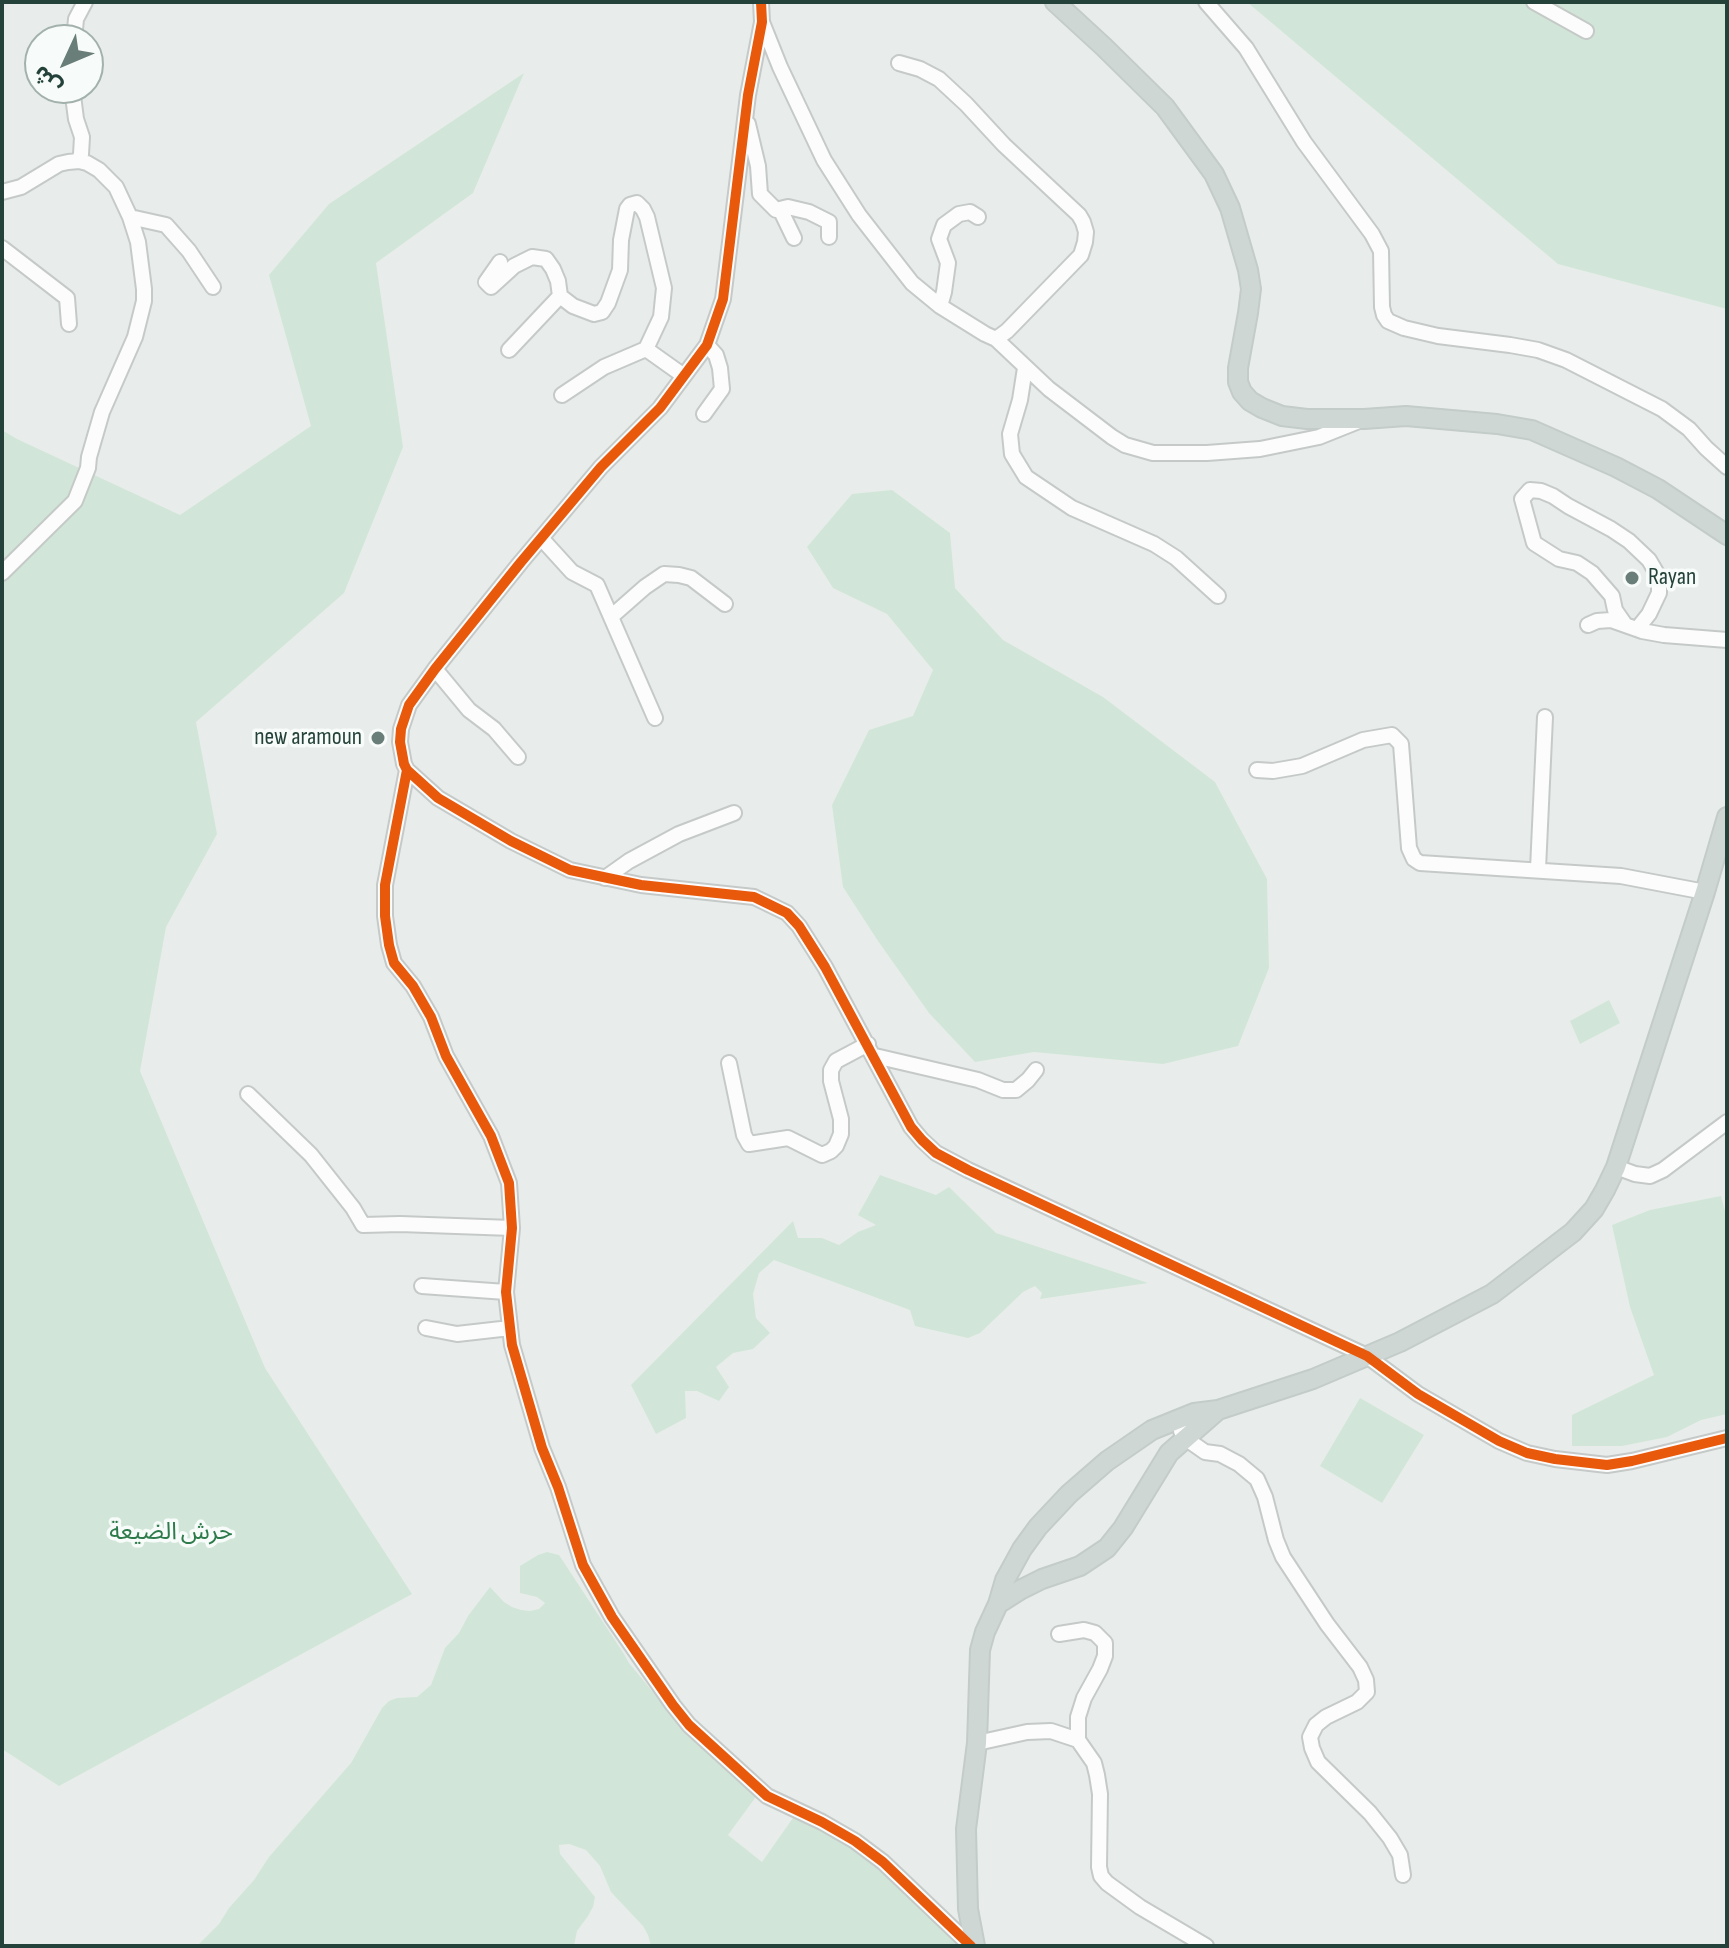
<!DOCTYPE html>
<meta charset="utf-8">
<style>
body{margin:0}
#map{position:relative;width:1729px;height:1948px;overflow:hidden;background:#e8edeb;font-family:"Sofia Sans Condensed","Noto Sans Arabic",sans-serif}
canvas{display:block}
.frame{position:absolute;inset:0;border:4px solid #24423a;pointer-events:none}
.north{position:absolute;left:24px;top:24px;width:80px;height:80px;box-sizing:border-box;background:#f7fbf9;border:2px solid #a3b1ad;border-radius:50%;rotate:226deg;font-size:22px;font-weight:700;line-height:32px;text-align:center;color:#24423a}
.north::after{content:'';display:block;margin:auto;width:28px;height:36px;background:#697e78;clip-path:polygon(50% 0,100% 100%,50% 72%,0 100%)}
</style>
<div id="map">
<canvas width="1729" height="1948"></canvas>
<div class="frame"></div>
<div class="north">ش</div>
</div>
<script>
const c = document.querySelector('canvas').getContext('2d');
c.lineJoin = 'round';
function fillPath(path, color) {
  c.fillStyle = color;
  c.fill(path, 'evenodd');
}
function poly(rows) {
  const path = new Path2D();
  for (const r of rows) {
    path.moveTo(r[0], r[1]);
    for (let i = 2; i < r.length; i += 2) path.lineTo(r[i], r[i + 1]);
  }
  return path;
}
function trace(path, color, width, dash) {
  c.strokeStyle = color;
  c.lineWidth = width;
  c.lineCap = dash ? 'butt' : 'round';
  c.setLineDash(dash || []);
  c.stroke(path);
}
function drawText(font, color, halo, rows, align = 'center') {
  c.font = font + ' "Sofia Sans Condensed","Noto Sans Arabic",sans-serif';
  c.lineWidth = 7;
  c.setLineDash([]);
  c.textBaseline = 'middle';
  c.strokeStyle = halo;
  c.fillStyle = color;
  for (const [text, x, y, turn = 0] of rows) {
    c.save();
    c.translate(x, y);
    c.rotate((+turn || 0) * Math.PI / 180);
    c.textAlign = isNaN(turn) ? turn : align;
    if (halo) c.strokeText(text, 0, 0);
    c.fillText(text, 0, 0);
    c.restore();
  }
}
fillPath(poly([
 [1247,2,1727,2,1727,309,1558,264],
 [524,73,473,193,376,263,403,447,344,593,196,722,217,834,166,927,140,1071,265,1368,412,1594,59,1786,2,1749,2,430,17,439,180,515,311,426,269,275,329,204],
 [892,490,950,533,955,588,1003,640,1103,697,1215,782,1267,879,1269,968,1238,1046,1163,1064,1034,1052,975,1062,929,1013,878,941,843,887,832,805,869,730,913,716,933,670,887,614,833,588,807,547,852,494],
 [1609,1000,1620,1023,1580,1044,1570,1021],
 [880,1175,936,1195,949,1187,996,1233,1148,1283,1040,1299,1042,1293,1035,1286,1023,1292,980,1333,968,1338,915,1326,910,1310,774,1260,759,1273,753,1294,756,1318,770,1333,753,1349,733,1353,716,1367,729,1387,719,1401,697,1391,685,1391,686,1418,656,1434,631,1385,793,1221,798,1238,822,1238,839,1245,858,1232,876,1225,858,1215],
 [1721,1196,1727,1219,1727,1414,1701,1420,1667,1437,1622,1446,1572,1446,1572,1415,1654,1375,1630,1307,1612,1225,1650,1210],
 [1360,1398,1424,1435,1382,1503,1320,1466],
 [547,1552,559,1555,624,1654,629,1663,689,1736,758,1794,728,1835,762,1862,795,1815,880,1863,966,1946,651,1946,648,1935,643,1926,611,1892,600,1866,586,1850,569,1844,559,1845,560,1854,595,1897,593,1907,588,1916,577,1931,574,1946,197,1946,219,1924,229,1908,254,1880,269,1857,351,1763,382,1708,389,1701,397,1698,417,1697,431,1685,445,1648,459,1633,468,1616,490,1587,504,1602,512,1607,521,1610,530,1611,539,1609,545,1603,537,1597,520,1593,520,1566,538,1555]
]), '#d1e6d8');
const minor = poly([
 [761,2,762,22,748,95,723,299,707,345,660,408,601,467,521,562,435,669,409,705,401,729,400,742,404,764,407,770,438,798,511,841,570,870,641,885,754,897,787,913,799,926,825,967,911,1127,922,1140,936,1153,968,1170,1367,1356,1418,1394,1499,1441,1527,1453,1555,1459,1607,1465,1632,1461,1727,1438],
 [1206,2,1246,48,1304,142,1372,234,1381,251,1382,307,1384,315,1388,321,1404,328,1438,336,1510,345,1538,350,1566,360,1662,409,1689,429,1706,448,1727,467],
 [1534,2,1586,31],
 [762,22,780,67,824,160,859,215,912,283,940,306,985,334,996,339,1049,389,1112,437,1125,445,1153,453,1207,453,1260,449,1319,437,1359,421],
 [74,40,76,19,85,2],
 [899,63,920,69,939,79,966,104,1004,145,1079,215,1083,222,1086,232,1085,242,1081,255,1007,331,996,339],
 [72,88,76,119,82,137,81,154,79,161],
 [748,124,758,166,760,194,776,210,788,207,809,212,829,222,829,237],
 [2,192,21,187,59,164,68,162,79,161,87,163,99,170,116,187,130,217,138,242,144,289,144,301,135,337,102,412,89,457,88,468,75,501,2,573],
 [780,209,794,238],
 [130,217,166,225,189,251,213,287],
 [2,248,67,298,69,324],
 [500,262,486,282,491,287,514,266,532,257,546,259,553,269,558,281,560,296],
 [940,306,944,292,948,263,939,239,944,225,959,214,970,212,978,217],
 [509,350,560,296,573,306,594,314,602,312,608,303,620,270,621,240,627,209,630,205,637,203,643,209,647,217,664,288,661,317,646,349],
 [1025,368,1020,400,1010,434,1012,454,1026,477,1072,508,1154,544,1176,558,1218,596],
 [562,395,604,367,646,349,684,376],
 [704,414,722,389,720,368,716,355,707,345],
 [542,539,572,572,597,585,655,718],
 [612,616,645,587,664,574,679,575,691,578,725,604],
 [1624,623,1615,610,1612,596,1592,573,1577,563,1559,559,1534,543,1522,499,1530,490,1541,491,1553,496,1568,506,1611,529,1629,541,1649,560,1659,577,1659,593,1649,614,1637,629],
 [1588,625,1597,621,1611,620,1642,631,1664,635,1727,640],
 [435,669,469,710,494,729,518,757],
 [407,770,385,885,385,916,389,945,394,963,413,986,431,1017,446,1056,491,1136,509,1183,512,1228,506,1292,512,1345,542,1448,558,1487,583,1565,612,1617,673,1705,689,1725,767,1796,822,1822,855,1841,883,1862,971,1946],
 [1257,770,1273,771,1302,766,1363,740,1392,735,1401,744,1409,848,1414,859,1420,863,1621,876,1705,892],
 [1538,869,1545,717],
 [605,878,629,861,679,834,734,813],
 [875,1056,978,1080,1003,1090,1016,1090,1028,1080,1036,1070],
 [729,1063,744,1135,749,1144,788,1138,822,1155,831,1151,836,1146,841,1134,841,1119,831,1081,831,1070,836,1061,868,1044],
 [248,1094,311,1155,353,1208,363,1225,400,1224,512,1228],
 [1616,1167,1635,1174,1650,1176,1663,1170,1727,1122],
 [422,1286,506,1292],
 [426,1328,457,1334,510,1328],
 [1181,1431,1185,1438,1205,1452,1220,1454,1239,1464,1257,1479,1265,1497,1276,1540,1283,1557,1327,1624,1360,1667,1366,1680,1367,1692,1357,1702,1326,1717,1316,1725,1310,1737,1312,1748,1318,1762,1370,1813,1390,1838,1400,1855,1403,1875],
 [1059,1634,1084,1630,1095,1633,1105,1643,1105,1656,1100,1669,1084,1698,1078,1717,1078,1740],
 [977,1743,1027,1732,1051,1731,1078,1740,1094,1763,1097,1775,1100,1794,1099,1867,1101,1876,1107,1883,1140,1907,1206,1946]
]);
const major = poly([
 [1055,2,1104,47,1165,107,1214,174,1230,208,1248,270,1251,289,1248,313,1238,368,1238,382,1242,392,1250,401,1262,408,1282,416,1307,419,1364,419,1406,416,1497,424,1532,430,1616,467,1658,489,1727,535],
 [998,1604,1020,1590,1042,1579,1080,1566,1107,1548,1123,1528,1169,1453,1218,1410],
 [975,1946,968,1909,966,1829,977,1743,980,1650,985,1632,998,1604,1005,1580,1022,1549,1038,1527,1069,1494,1107,1461,1152,1430,1194,1413,1218,1410,1313,1379,1400,1342,1492,1294,1573,1232,1594,1209,1605,1190,1616,1167,1705,892,1727,817]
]);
trace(minor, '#c5cac8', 18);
trace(major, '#c3ccc9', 22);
trace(minor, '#fcfcfc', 14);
trace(major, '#cfd7d5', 18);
trace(poly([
 [761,2,762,22,748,95,723,299,707,345,660,408,601,467,521,562,435,669,409,705,401,729,400,742,404,764,407,770,438,798,511,841,570,870,641,885,754,897,787,913,799,926,825,967,911,1127,922,1140,936,1153,968,1170,1367,1356,1418,1394,1499,1441,1527,1453,1555,1459,1607,1465,1632,1461,1727,1438],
 [407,770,385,885,385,916,389,945,394,963,413,986,431,1017,446,1056,491,1136,509,1183,512,1228,506,1292,512,1345,542,1448,558,1487,583,1565,612,1617,673,1705,689,1725,767,1796,822,1822,855,1841,883,1862,971,1946]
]), '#e8590c', 10);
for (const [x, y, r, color] of [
 [1632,578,8,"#697e78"],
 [378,738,8,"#697e78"]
]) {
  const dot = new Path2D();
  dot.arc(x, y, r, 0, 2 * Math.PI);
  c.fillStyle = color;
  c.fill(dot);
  trace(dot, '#f7fbf9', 3);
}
drawText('24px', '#24423a', '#f7fbf9', [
 ["Rayan",1648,578],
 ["new aramoun",362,738,"right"]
], 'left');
drawText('24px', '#2d7a4b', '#f7fbf9', [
 ["حرش الضيعة",171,1533]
]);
</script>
